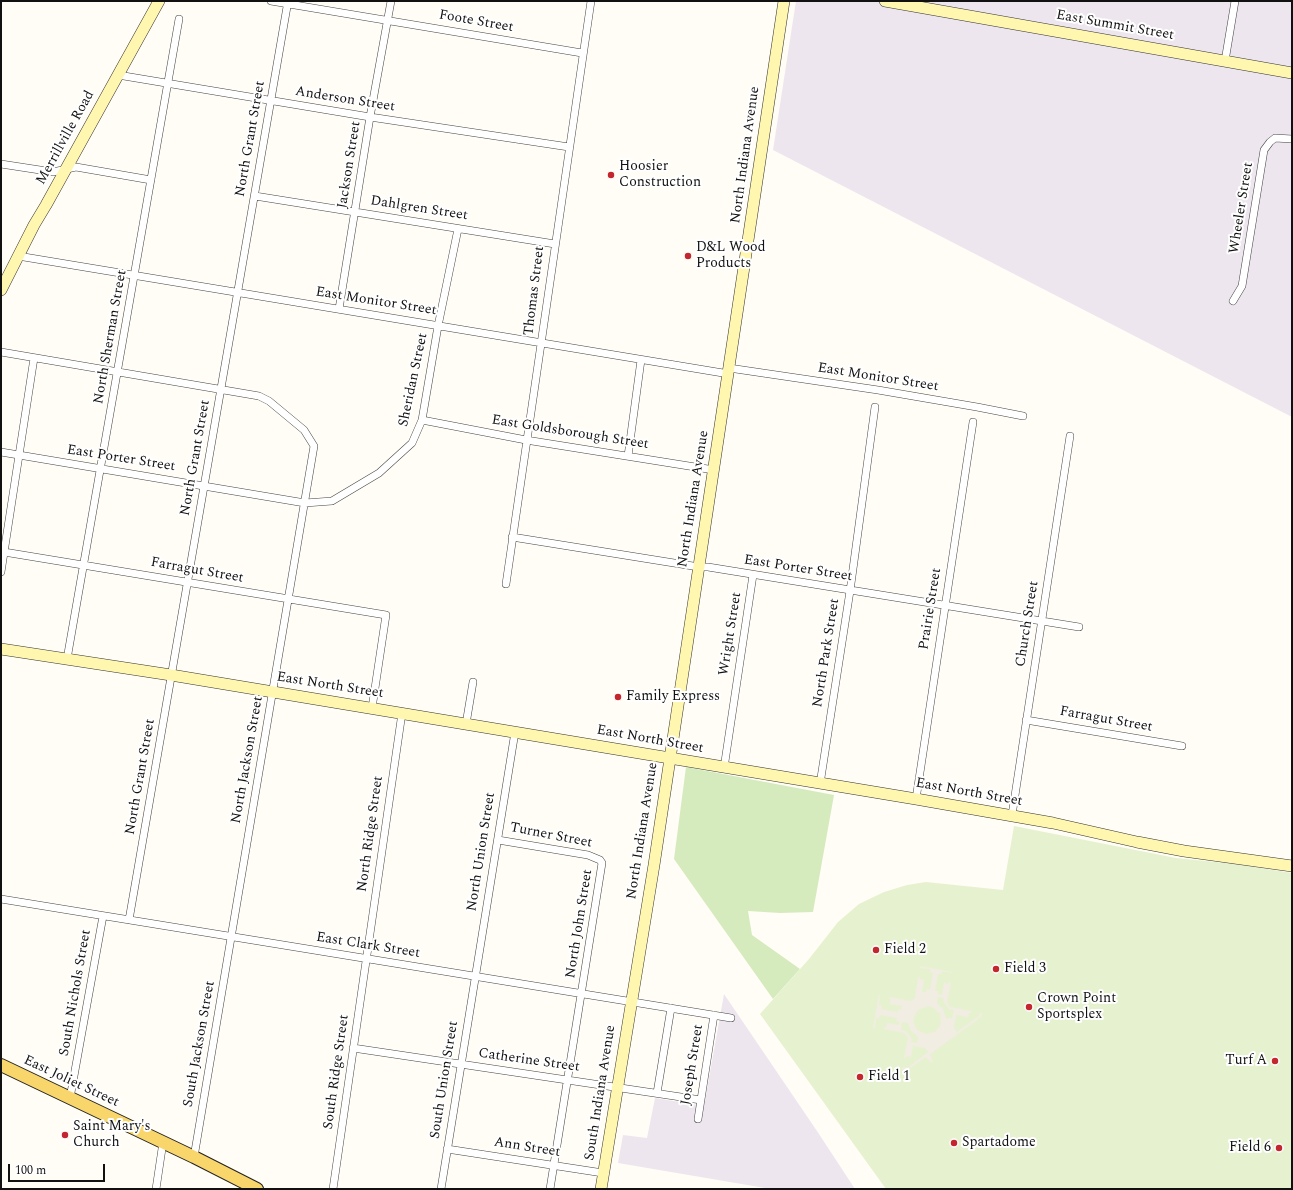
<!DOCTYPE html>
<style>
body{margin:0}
#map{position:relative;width:1293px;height:1190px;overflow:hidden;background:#fffdf5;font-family:Spectral,serif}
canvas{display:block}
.frame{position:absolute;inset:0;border:2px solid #111;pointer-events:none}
.scale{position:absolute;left:8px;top:1164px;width:97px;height:18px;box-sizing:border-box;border:2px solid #111;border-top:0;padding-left:5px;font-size:12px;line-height:14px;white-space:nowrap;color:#111;-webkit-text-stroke:3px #fff;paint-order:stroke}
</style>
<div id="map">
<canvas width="1293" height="1190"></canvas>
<div class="frame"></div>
<div class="scale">100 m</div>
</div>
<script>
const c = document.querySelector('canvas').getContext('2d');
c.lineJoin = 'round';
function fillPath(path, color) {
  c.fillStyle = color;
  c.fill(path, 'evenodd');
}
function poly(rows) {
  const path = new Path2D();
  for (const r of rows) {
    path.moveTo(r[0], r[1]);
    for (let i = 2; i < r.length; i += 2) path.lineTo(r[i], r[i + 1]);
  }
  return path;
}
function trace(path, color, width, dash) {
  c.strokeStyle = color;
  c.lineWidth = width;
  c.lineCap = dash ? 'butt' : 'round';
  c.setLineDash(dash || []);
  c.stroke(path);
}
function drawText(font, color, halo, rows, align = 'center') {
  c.font = font + ' Spectral,serif';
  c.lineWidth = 4;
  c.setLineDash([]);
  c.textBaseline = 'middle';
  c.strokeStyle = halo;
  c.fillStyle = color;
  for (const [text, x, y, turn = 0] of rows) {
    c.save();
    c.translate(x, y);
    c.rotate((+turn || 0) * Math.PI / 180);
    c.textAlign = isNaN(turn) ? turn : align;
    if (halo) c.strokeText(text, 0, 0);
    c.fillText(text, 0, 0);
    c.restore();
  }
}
fillPath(poly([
 [796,1,1292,1,1292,417,773,150],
 [724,994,819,1134,855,1189,771,1189,618,1163,623,1135,647,1138,655,1098,704,1106]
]), '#eee6ef');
fillPath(poly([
 [686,767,834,795,813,912,780,913,748,911,752,935,800,969,773,999,674,859]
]), '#d5ebbd');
fillPath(poly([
 [1014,826,1176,858,1235,864,1292,873,1292,1189,886,1189,760,1014,809,959,838,922,859,904,884,892,907,885,926,882,1003,890]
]), '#e6f2cf');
fillPath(poly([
 [920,966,952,972,952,973,942,971,941,974,938,974,935,991,938,991,938,994,942,995,944,983,948,984,949,982,951,982,947,1003,950,1007,971,1011,971,1013,969,1013,968,1017,956,1015,954,1028,957,1032,979,1016,980,1013,982,1013,981,1017,929,1055,932,1057,931,1059,933,1061,931,1063,926,1057,907,1070,902,1069,902,1067,907,1068,928,1052,925,1048,913,1046,911,1057,906,1056,906,1059,904,1058,908,1037,904,1033,884,1029,884,1027,886,1028,887,1023,899,1025,899,1022,896,1021,897,1018,880,1015,879,1018,876,1018,875,1028,873,1028,879,995,880,995,879,1005,882,1006,881,1009,898,1012,898,1009,901,1010,902,1006,890,1004,891,999,889,999,890,997,911,1001,915,998,918,977,920,977,920,979,924,980,922,992,926,992,927,989,930,990,933,973,930,972,930,969,920,968],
 [938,997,944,998,943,1001,949,1009,954,1010,952,1018,946,1018,943,1009,937,1003],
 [929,1006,934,1008,940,1014,941,1024,935,1032,926,1034,917,1030,913,1021,916,1012,920,1009],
 [902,1022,908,1023,911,1031,918,1037,917,1043,911,1042,912,1039,906,1031,901,1030]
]), '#f1ede2');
const street = poly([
 [271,1,582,53],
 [1225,61,1235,1],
 [118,75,370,117,569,147],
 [1,164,53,172,76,167,151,180],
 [255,196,555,244],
 [18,256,729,374],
 [1233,301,1242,286,1264,150,1270,142,1275,138,1292,139],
 [339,309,370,117,391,1],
 [1,352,259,396,269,401,304,430,314,446,194,1157],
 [729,368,878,390,977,407,1023,416],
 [422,420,526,440,714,470],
 [1,452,305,503,332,501,379,473,412,443,422,420,438,326,458,229],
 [628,456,641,360],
 [512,537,699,567,708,567,1079,627],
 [4,552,386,615,372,708],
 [1,572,34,358],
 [506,584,591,1],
 [67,659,179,19],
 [1026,720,1182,746],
 [466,724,473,682],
 [724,768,753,575],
 [820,784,850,591,875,407],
 [916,799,973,422],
 [1012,815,1070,436],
 [498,840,588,855,600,860,602,863,550,1189],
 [1,899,731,1018],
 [129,920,288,1],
 [353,1048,701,1100],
 [657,1093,671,1008],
 [70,1098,103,916],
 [698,1119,714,1015],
 [447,1149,603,1173],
 [156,1189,163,1142],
 [333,1189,402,713],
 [441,1189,515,732]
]);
const secondary = poly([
 [885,1,1292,73],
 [1,290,34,225,46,205,159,1],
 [1,649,171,675,916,799,1053,823,1137,842,1184,851,1292,866],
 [601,1189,654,865,784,1]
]);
const primary = poly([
 [1,1065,194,1157,257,1189]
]);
trace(street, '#444', 8);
trace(secondary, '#333', 12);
trace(primary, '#222', 14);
trace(street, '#fff', 7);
trace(secondary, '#fff6b0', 11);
trace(primary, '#f9d66b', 12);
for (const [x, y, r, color] of [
 [611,175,4,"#c4262e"],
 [688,256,4,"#c4262e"],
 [618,697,4,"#c4262e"],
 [876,950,4,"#c4262e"],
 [996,969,4,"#c4262e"],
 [1029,1007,4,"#c4262e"],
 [1275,1061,4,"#c4262e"],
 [860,1077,4,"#c4262e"],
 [65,1135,4,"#c4262e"],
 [954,1143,4,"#c4262e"],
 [1279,1148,4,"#c4262e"]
]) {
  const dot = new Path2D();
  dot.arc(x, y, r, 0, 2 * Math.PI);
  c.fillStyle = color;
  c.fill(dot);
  trace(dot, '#fff', 1.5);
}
drawText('14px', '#111', '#fff', [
 ["Foote Street",476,22,10],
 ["East Summit Street",1115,26,10],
 ["Anderson Street",345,100,9],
 ["Merrillville Road",66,138,-61],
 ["North Grant Street",251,139,-80],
 ["North Indiana Avenue",746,155,-82],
 ["Jackson Street",350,165,-81],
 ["Wheeler Street",1242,208,-81],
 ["Dahlgren Street",419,209,9],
 ["Thomas Street",535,291,-83],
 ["East Monitor Street",376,302,9],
 ["North Sherman Street",111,337,-80],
 ["East Monitor Street",878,378,9],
 ["Sheridan Street",414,380,-78],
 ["East Goldsborough Street",570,433,9],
 ["North Grant Street",196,458,-80],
 ["East Porter Street",121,459,9],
 ["North Indiana Avenue",694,499,-81],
 ["East Porter Street",798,569,9],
 ["Farragut Street",197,571,10],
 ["Prairie Street",931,609,-81],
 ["Church Street",1028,624,-81],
 ["Wright Street",731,634,-81],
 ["North Park Street",827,653,-81],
 ["East North Street",330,686,9],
 ["Farragut Street",1106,720,10],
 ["East North Street",650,740,10],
 ["North Jackson Street",248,760,-80],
 ["North Grant Street",141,777,-80],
 ["East North Street",969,793,10],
 ["North Indiana Avenue",643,831,-81],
 ["North Ridge Street",371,834,-82],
 ["Turner Street",551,836,11],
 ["North Union Street",482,852,-81],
 ["North John Street",580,924,-81],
 ["East Clark Street",368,946,9],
 ["South Nichols Street",76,993,-80],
 ["South Jackson Street",200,1044,-80],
 ["Catherine Street",529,1061,8],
 ["Joseph Street",693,1065,-81],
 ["South Ridge Street",337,1072,-82],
 ["South Union Street",445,1080,-81],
 ["East Joliet Street",71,1082,25],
 ["South Indiana Avenue",601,1093,-81],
 ["Ann Street",527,1148,9]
]);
drawText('14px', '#111', '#fff', [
 ["Hoosier",619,167],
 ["Construction",619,183],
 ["D&L Wood",696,248],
 ["Products",696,264],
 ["Family Express",626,697],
 ["Field 2",884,950],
 ["Field 3",1004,969],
 ["Crown Point",1037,999],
 ["Sportsplex",1037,1015],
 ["Turf A",1267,1061,"right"],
 ["Field 1",868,1077],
 ["Saint Mary's",73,1127],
 ["Church",73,1143],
 ["Spartadome",962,1143],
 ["Field 6",1271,1148,"right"]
], 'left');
</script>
